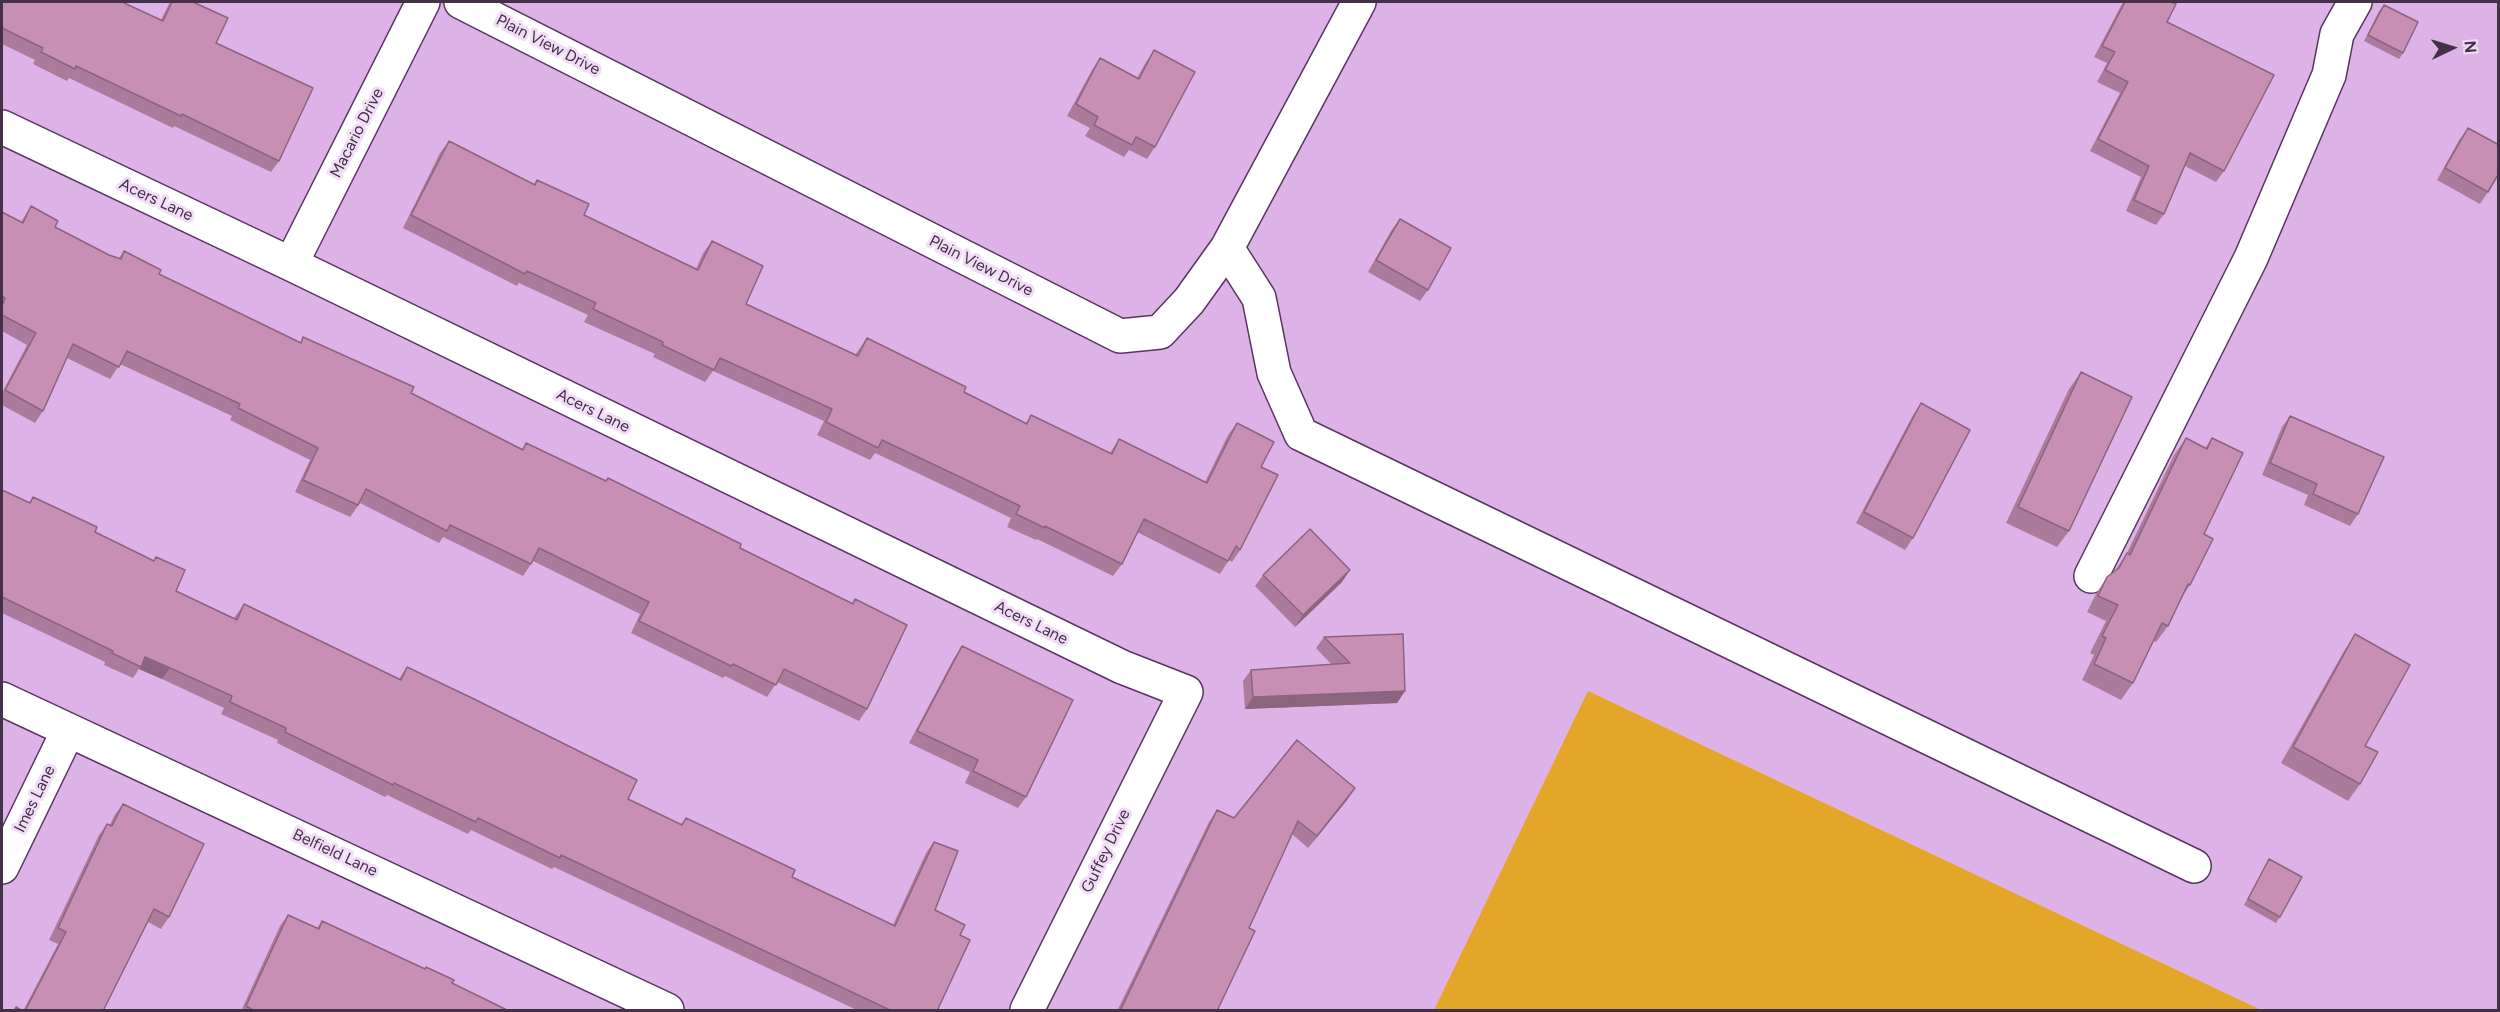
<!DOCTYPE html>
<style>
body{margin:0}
#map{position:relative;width:2500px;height:1012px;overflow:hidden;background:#ddb3e7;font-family:Figtree,sans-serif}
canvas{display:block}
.frame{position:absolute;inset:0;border:3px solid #433247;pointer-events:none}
.north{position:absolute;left:2422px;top:18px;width:60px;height:60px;-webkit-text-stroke:4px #f2dcf7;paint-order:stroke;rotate:86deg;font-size:16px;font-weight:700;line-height:24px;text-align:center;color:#433247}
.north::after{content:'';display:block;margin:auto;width:21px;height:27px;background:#433247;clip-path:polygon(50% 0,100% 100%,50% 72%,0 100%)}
</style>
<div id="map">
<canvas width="2500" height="1012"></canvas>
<div class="frame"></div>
<div class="north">N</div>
</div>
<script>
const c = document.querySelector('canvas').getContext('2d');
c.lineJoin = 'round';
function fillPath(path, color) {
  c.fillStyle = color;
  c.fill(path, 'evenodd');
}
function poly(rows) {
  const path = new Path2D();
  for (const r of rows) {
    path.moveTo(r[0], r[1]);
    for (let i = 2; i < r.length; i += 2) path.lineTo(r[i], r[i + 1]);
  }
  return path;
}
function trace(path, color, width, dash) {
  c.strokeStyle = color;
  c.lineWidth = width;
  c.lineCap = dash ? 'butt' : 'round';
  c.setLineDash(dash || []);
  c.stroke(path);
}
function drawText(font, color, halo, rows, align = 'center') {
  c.font = font + ' Figtree,sans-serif';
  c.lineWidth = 6;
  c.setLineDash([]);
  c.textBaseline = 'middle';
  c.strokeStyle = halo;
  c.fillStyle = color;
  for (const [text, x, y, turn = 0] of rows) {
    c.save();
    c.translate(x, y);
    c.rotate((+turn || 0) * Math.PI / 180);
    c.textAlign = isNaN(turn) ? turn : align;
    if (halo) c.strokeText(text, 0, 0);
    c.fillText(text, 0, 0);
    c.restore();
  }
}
fillPath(poly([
 [1588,691,2261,1010,1434,1010]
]), '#e4a629');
const minor = poly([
 [461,2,1120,336,1160,332,1189,301,1227,248,1359,2],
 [2,127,291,264,1122,667,1186,692,1027,1010],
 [1227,248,1259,298,1274,373,1301,434,2194,866],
 [291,264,423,2],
 [2091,576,2251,258,2329,75,2337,34,2355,2],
 [2,699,667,1010],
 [2,867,68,731]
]);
trace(minor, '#583460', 36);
trace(minor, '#fff', 33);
fillPath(poly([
 [2,2,161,20,170,2,193,2,279,161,271,172,174,126,173,128,69,78,67,81,33,64,35,60,2,44],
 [2123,2,2170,2,2167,22,2224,171,2216,182,2185,166,2164,214,2156,225,2126,211,2141,177,2090,151,2120,93,2097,82,2107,63,2094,57],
 [2384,5,2403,53,2399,59,2364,41,2379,11],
 [1154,50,1155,147,1147,159,1129,150,1124,157,1085,136,1090,128,1067,116,1092,70,1100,58,1137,78,1146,62],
 [2468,128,2488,192,2480,204,2437,180,2459,140],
 [449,141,534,184,537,180,584,215,696,269,703,253,712,241,746,304,855,355,867,338,964,392,1026,423,1031,415,1110,453,1119,439,1205,482,1228,435,1237,423,1261,467,1240,550,1232,562,1229,560,1220,574,1137,532,1122,564,1113,576,1037,539,1036,540,1007,527,1011,518,951,489,875,453,870,460,817,435,824,421,713,371,705,382,653,357,655,354,584,322,588,315,519,283,517,286,403,228,440,153],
 [31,206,55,227,109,255,119,258,124,251,159,274,300,343,303,337,411,393,522,449,526,443,606,481,608,478,740,548,852,603,855,599,867,709,859,721,777,682,767,697,725,676,723,678,631,633,640,614,533,561,523,576,443,537,439,543,360,503,350,517,295,492,310,460,230,420,232,416,120,364,110,379,67,358,43,411,35,423,2,405,2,393,27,345,2,331,2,212,21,222],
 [1400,219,1428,290,1420,301,1368,272,1391,231],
 [2081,372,2069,531,2057,547,2006,523,2069,389],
 [1921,403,1913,538,1905,550,1856,523,1913,415],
 [2290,416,2358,514,2350,526,2304,505,2308,495,2262,475,2282,427],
 [2186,438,2205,448,2212,438,2204,534,2190,585,2182,597,2168,626,2156,642,2153,641,2133,683,2121,700,2082,680,2094,655,2090,653,2106,621,2087,612,2096,594,2107,577,2114,572,2127,553,2174,455],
 [2,490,29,503,33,497,95,532,153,561,156,557,176,591,234,618,244,604,399,679,407,667,628,799,681,824,686,818,792,877,893,925,926,853,934,842,935,910,960,935,937,1011,859,1011,554,867,552,869,471,830,468,834,387,795,385,797,277,743,278,740,221,714,224,708,162,679,139,669,133,678,104,665,105,662,2,613],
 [1263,575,1342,582,1295,627,1255,586],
 [2355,634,2365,746,2360,784,2348,801,2281,763,2344,651],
 [1324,637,1405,691,1397,703,1245,709,1243,681,1251,670,1331,664,1316,648],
 [962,646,1026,797,1018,808,965,783,970,772,909,743,954,658],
 [1355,788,1347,800,1308,848,1292,834,1249,928,1217,1011,1117,1011,1209,822,1217,810,1234,818],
 [123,804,169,917,161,929,148,922,103,1011,23,1011,58,944,49,940,99,835,107,824,110,825,114,816],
 [2269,859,2280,917,2276,923,2244,905],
 [288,915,317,928,322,921,509,1011,241,1011,280,926]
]), '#ab7b9b');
fillPath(poly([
 [1350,570,1342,582,1295,627,1303,615],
 [145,657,170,668,162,679,139,669],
 [1405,691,1397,703,1245,709,1253,697],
 [1355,788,1347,800,1308,848,1317,836]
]), '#8b647e');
const building = poly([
 [2,2,122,2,163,21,172,2,193,2,228,18,216,43,313,88,279,161,182,114,181,116,76,66,75,69,41,52,43,48,2,28,2,2],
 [2125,2,2170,2,2176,4,2167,22,2274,75,2224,171,2190,153,2164,214,2134,200,2149,166,2098,139,2128,82,2105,70,2115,52,2102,46,2125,2],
 [2384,5,2418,22,2403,53,2368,35,2384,5],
 [1154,50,1195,72,1155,147,1136,137,1132,145,1094,125,1098,117,1076,104,1100,58,1139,79,1154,50],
 [2468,128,2499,145,2499,173,2488,192,2445,168,2468,128],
 [449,141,535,185,537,180,589,204,584,215,698,270,712,241,763,266,746,304,858,356,867,338,966,387,964,392,1027,424,1031,415,1112,454,1119,439,1207,483,1237,423,1274,442,1261,467,1278,475,1240,550,1236,546,1228,561,1144,519,1122,564,1045,526,1045,528,1016,514,1020,506,960,477,882,440,878,448,826,422,832,409,720,358,714,370,662,345,663,342,593,309,596,303,527,271,525,274,411,215,449,141],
 [31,206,58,221,55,227,109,255,121,259,124,251,161,270,159,274,301,343,303,337,414,387,411,393,523,450,526,443,606,481,608,478,741,544,740,548,853,604,855,599,907,625,867,709,784,669,776,685,733,664,731,666,639,621,649,602,539,548,531,564,450,525,447,531,366,489,358,505,303,480,318,448,238,408,240,404,127,351,119,367,73,344,43,411,5,390,36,333,2,315,2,306,5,298,2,296,2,212,23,223,31,206],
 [1400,219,1451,248,1428,290,1376,260,1400,219],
 [2081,372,2132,397,2069,531,2018,507,2081,372],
 [1921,403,1970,430,1913,538,1864,512,1921,403],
 [2290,416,2384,457,2358,514,2313,494,2317,484,2270,463,2290,416],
 [2186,438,2207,449,2212,438,2243,453,2204,534,2213,539,2190,585,2188,584,2168,626,2162,623,2133,683,2094,664,2106,638,2102,636,2118,605,2098,596,2107,577,2119,568,2127,553,2130,555,2186,438],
 [2,490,30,503,33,497,97,527,95,532,154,561,156,557,185,570,176,591,237,620,244,604,401,680,407,667,474,699,637,780,628,799,682,825,686,818,795,870,792,877,895,926,934,842,958,851,935,910,965,925,960,935,970,940,937,1011,892,1011,561,855,560,858,478,818,476,822,394,783,393,785,285,732,286,728,230,702,232,696,170,668,145,657,141,667,112,653,113,651,2,597,2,490],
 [1310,529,1350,570,1303,615,1263,575,1310,529],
 [1403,634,1405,691,1253,697,1251,670,1350,663,1324,637,1403,634],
 [2355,634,2410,665,2365,746,2378,752,2360,784,2293,747,2355,634],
 [962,646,1073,700,1026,797,973,771,978,760,917,731,962,646],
 [1297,740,1355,788,1317,836,1298,821,1249,928,1255,931,1217,1011,1120,1011,1217,810,1234,818,1297,740],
 [123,804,204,844,169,917,154,909,103,1011,25,1011,66,932,58,928,107,824,112,826,123,804],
 [2269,859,2302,877,2280,917,2248,899,2269,859],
 [288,915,319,929,322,921,425,969,426,967,454,980,452,983,509,1011,255,1011,246,1006,288,915],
 [16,1007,23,1011,14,1011,16,1007]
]);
fillPath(building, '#c78fb4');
trace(building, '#8b647e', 1.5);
drawText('16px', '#433247', '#f2dcf7', [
 ["Plain View Drive",548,45,27],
 ["Macario Drive",357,133,-63],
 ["Acers Lane",156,200,25],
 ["Plain View Drive",981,266,27],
 ["Acers Lane",593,411,26],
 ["Acers Lane",1031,623,26],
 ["Imes Lane",35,799,-64],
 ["Guffey Drive",1106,851,-64],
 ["Belfield Lane",335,853,25]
]);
</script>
